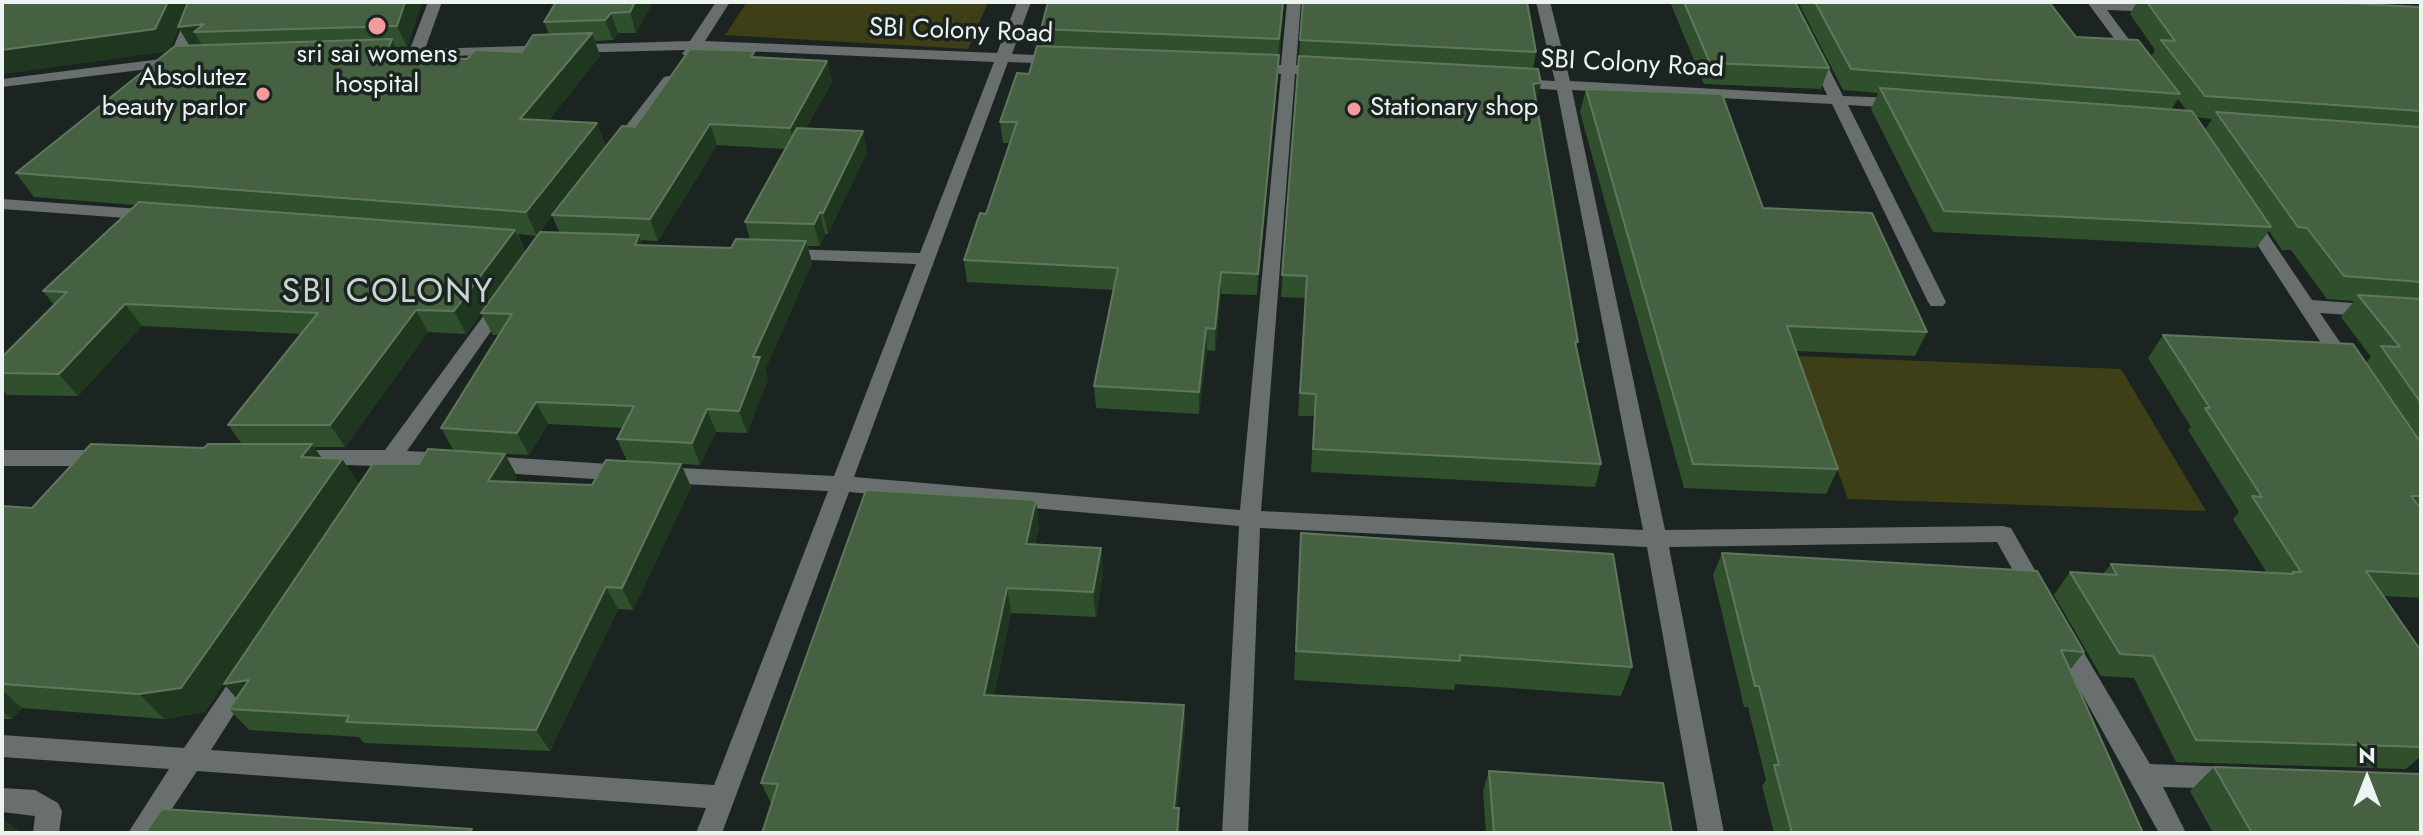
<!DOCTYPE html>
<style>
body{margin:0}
#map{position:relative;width:2423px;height:835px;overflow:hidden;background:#1b2421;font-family:Jost,sans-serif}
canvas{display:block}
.frame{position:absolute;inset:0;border:4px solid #edf3f1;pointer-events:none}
.north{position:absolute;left:2327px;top:739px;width:80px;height:80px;-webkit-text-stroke:6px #1b2421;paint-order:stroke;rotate:0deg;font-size:22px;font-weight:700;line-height:32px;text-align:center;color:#edf3f1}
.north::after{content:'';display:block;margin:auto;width:28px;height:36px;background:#edf3f1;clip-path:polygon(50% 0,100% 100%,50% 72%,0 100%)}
</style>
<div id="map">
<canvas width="2423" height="835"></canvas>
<div class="frame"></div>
<div class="north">N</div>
</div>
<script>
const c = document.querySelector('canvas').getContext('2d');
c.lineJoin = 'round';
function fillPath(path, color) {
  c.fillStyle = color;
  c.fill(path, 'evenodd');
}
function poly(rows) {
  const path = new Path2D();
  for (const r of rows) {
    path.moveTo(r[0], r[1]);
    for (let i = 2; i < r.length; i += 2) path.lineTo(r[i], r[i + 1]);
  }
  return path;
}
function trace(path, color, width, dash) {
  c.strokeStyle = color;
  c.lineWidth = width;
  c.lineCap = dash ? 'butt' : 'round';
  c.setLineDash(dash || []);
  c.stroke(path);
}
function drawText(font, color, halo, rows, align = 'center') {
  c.font = font + ' Jost,sans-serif';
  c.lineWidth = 7;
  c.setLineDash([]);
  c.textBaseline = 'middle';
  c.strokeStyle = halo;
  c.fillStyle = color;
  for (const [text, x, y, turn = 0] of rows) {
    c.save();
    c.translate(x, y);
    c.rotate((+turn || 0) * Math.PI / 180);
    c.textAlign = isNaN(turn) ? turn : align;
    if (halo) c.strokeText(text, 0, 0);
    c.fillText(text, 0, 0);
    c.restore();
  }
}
fillPath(poly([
 [747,2,988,2,968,49,725,35],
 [1796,356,2121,369,2206,511,1848,499]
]), '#3e3f17');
fillPath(poly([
 [192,2,206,2,181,65,2,87,2,79,169,58,192,2],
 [428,2,442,2,425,49,690,41,716,2,730,2,705,41,997,53,1017,2,1031,2,1012,54,1060,56,1067,60,1060,64,1008,62,854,477,1240,510,1281,74,1251,72,1244,68,1251,64,1281,65,1287,2,1301,2,1296,65,1323,67,1330,71,1323,75,1295,74,1261,511,1643,530,1557,90,1515,87,1508,83,1515,79,1555,81,1536,2,1550,2,1570,81,1827,95,1808,54,1810,51,1820,51,1843,96,1898,98,1906,103,1898,108,1848,105,1946,302,1943,306,1931,306,1928,302,1832,104,1572,90,1665,530,2003,526,2011,528,2048,593,2045,599,2037,602,2029,599,1997,542,1669,547,1724,833,1698,833,1647,547,1260,528,1248,833,1222,833,1239,526,849,492,722,833,696,833,706,808,197,771,156,833,128,833,169,769,2,757,2,735,184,748,240,666,248,663,256,666,260,673,211,750,714,785,828,491,661,483,654,480,651,475,654,470,661,467,834,476,916,264,784,259,775,254,784,249,920,253,994,62,699,49,694,57,689,58,682,54,685,50,367,58,365,55,372,51,410,49,428,2],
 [2087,2,2166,5,2168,8,2161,12,2107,10,2145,61,2143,64,2133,64,2087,2],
 [669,76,676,80,624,150,612,150,612,144,664,77,669,76],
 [2,199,154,210,162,215,154,220,2,209,2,199],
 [2248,213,2254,214,2312,300,2421,308,2421,320,2320,313,2355,364,2352,369,2338,369,2240,218,2248,213],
 [501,298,510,304,407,451,449,453,456,456,459,461,456,466,396,466,385,474,378,471,375,466,287,463,284,458,287,453,294,450,385,450,495,300,501,298],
 [2,450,102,450,109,453,112,458,109,463,102,466,2,466,2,450],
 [485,456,625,465,632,468,635,473,632,478,625,481,485,472,478,469,475,464,478,459,485,456],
 [2063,628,2071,631,2150,764,2231,767,2240,770,2244,778,2240,786,2231,789,2163,787,2186,833,2159,833,2051,638,2055,631,2063,628],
 [2,788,35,790,58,803,62,811,59,833,33,833,35,816,2,812,2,788]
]), '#696e6e');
fillPath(poly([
 [2,2,422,2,407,47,395,47,400,56,467,59,522,52,549,34,544,22,556,2,653,2,636,33,618,33,613,40,595,41,600,56,548,121,606,146,635,127,757,58,827,61,832,82,806,128,863,131,867,152,828,234,825,234,820,246,808,246,812,263,765,370,768,379,747,433,716,432,700,465,627,461,617,439,623,428,548,424,529,455,454,451,441,428,499,335,493,335,481,313,560,233,552,216,537,236,518,234,525,252,466,334,428,332,345,447,314,447,322,458,342,459,359,484,517,476,514,482,592,485,681,464,691,487,633,610,618,609,550,751,364,743,359,737,249,730,229,709,236,698,224,684,240,659,205,712,164,719,22,708,12,719,2,719,2,506,32,508,204,448,242,444,228,425,302,334,142,326,78,396,7,395,2,389,2,357,54,305,43,291,136,205,34,197,16,173,168,51,2,74],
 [179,28,189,45,169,50],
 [717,145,785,149,745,222,750,239,731,248,642,245,641,240,658,241],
 [1048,2,1284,2,1257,295,1221,294,1215,351,1207,350,1199,414,1096,408,1094,386,1114,290,967,282,964,260,986,214,1010,143,1003,143,1000,122,1029,74,1042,46,1041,29],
 [1303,2,1536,52,1533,69,1536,104,1578,342,1576,347,1601,464,1595,487,1311,472,1314,416,1298,416,1305,298,1281,297],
 [1670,2,1795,2,1829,68,1821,89,1704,84],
 [1798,2,2049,2,2076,37,2151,57,2155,50,2130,14,2137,2,2322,2,2421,7,2421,598,2383,596,2421,651,2421,756,2406,769,2176,762,2134,678,2101,676,2054,595,2070,572,2103,574,2111,564,2267,573,2233,519,2239,512,2188,430,2191,427,2148,358,2163,335,2366,363,2371,357,2341,317,2354,301,2327,299,2291,250,2282,250,2269,231,2256,248,1933,232,1871,109,1878,93,1843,90],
 [2178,99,2187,111,2171,110],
 [2196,117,2212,119,2205,130],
 [1586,89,1763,208,1927,332,1915,356,1796,351,1838,469,1826,494,1684,488,1580,112],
 [1039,526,1035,545,1101,548,1103,573,1096,617,1011,613,994,695,1184,705,1185,729,1177,808,1179,808,1180,833,762,833,772,805,761,783],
 [1301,533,1632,667,1621,696,1455,684,1454,690,1294,680],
 [1722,553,2084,652,2070,670,2143,833,1774,833,1762,786,1766,780,1748,707,1744,707,1713,575],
 [2214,767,2421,833,2213,833,2190,791],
 [1489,771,1672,833,1486,833,1483,791]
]), '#304f2c');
fillPath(poly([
 [168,2,191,2,204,24,194,32,203,47,191,48,179,28,169,51,2,74,2,50],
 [405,2,422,2,407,47,397,26],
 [635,2,653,2,636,33,630,12],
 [1283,2,1284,2,1278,76,1257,295,1258,274],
 [611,13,618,33,613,40,605,20],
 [592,33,600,56,530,143,520,119],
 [392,39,402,62,386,55],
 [827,61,832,82,795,149,790,128],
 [1541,83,1536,104,1533,84],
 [597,123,606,146,537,236,526,212],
 [710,124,717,145,658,241,650,219],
 [863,131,867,152,828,234,823,213],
 [820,212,825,234,820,246,814,224],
 [515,230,525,252,466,334,454,311],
 [639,235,647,258,635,245],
 [806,241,812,263,765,370,768,379,747,433,739,411,753,357],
 [1221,272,1221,294,1215,351,1215,329],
 [125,304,142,326,78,396,59,374],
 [416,310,428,332,345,447,330,425],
 [1206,328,1207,350,1199,414,1199,392],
 [536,402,548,424,529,455,517,433],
 [707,409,716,432,700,465,692,443],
 [312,444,329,469,301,457],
 [505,454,517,476,501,503,488,481],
 [342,459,359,484,205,712,164,719,139,694],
 [681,464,691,487,633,610,622,588],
 [1036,500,1039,526,1030,569,1026,544],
 [1101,548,1103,573,1096,617,1093,592],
 [606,587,618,609,550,751,536,730],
 [1007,588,1011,613,989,719,984,695],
 [249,680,244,706,224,684],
 [2,690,22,708,12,719,2,711],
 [1184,705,1185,729,1175,831,1174,808],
 [1179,808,1180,833,1177,833],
 [2,818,22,833,2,833]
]), '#1f371f');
const building = poly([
 [2,2,168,2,155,29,2,50,2,2],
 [188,2,405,2,397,26,194,32,204,24,178,27,188,2],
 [556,2,635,2,630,12,611,13,605,20,544,22,556,2],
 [1048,2,1283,2,1279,39,1041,29,1048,2],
 [1303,2,1527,2,1536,52,1300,40,1303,2],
 [1684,2,1795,2,1829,68,1710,63,1684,2],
 [1815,2,2049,2,2076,37,2138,40,2180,94,1851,69,1815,2],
 [2147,2,2322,2,2421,7,2421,111,2205,96,2161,40,2175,41,2147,2],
 [592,33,520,119,597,123,526,212,16,173,175,46,392,39,386,55,467,59,475,50,522,52,533,35,592,33],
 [1037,46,1279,55,1258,274,1221,272,1215,329,1206,328,1199,392,1094,386,1118,268,964,260,980,213,986,214,1017,122,1000,122,1017,73,1029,74,1037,46],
 [690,49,755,51,751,57,827,61,790,128,710,124,650,219,552,215,622,126,635,127,690,49],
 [1299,56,1538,69,1541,83,1533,84,1578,342,1575,342,1601,464,1313,449,1316,394,1300,393,1307,276,1282,275,1299,56],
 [1880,88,2192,111,2271,227,1944,211,1880,88],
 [1586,89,1722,94,1763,208,1872,213,1927,332,1787,326,1838,469,1693,464,1586,89],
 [2216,112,2421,127,2421,282,2344,276,2307,228,2298,227,2216,112],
 [797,128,863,131,823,213,820,212,814,224,745,222,797,128],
 [139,202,515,230,454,311,416,310,330,425,228,425,318,313,125,304,59,374,2,373,2,357,67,292,43,291,139,202],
 [540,232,639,235,635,245,731,248,736,239,806,241,753,357,760,357,739,411,707,409,692,443,617,439,634,406,536,402,517,433,441,428,512,314,481,313,540,232],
 [2358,295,2421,299,2421,403,2381,346,2400,347,2358,295],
 [2163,335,2353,344,2421,443,2421,496,2411,496,2421,509,2421,574,2366,571,2421,651,2421,728,2419,728,2421,732,2421,747,2196,740,2153,656,2120,654,2070,572,2117,575,2111,564,2294,574,2293,572,2301,572,2252,496,2262,497,2205,408,2210,408,2163,335],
 [91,444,204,448,208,444,312,444,301,457,342,459,181,688,139,694,2,684,2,506,32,508,91,444],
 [428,449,505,454,488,481,592,485,606,460,681,464,622,588,606,587,536,730,346,722,349,716,229,709,249,680,224,684,373,464,419,464,428,449],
 [866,490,1036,500,1026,544,1101,548,1093,592,1007,588,984,695,1184,705,1174,808,1179,808,1177,833,762,833,778,784,761,783,866,490],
 [1301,533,1613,554,1632,667,1460,655,1460,661,1296,651,1301,533],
 [1722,553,2037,571,2084,652,2061,650,2143,833,1792,833,1774,765,1779,765,1759,686,1755,686,1722,553],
 [2214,767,2421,774,2421,833,2252,833,2214,767],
 [1489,771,1663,783,1672,833,1494,833,1489,771],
 [162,809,472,829,469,833,145,833,162,809]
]);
fillPath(building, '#456141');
trace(building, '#5f785d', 2);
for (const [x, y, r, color] of [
 [377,26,10,"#f59b9e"],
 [263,94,8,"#f59b9e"],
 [1354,109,8,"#f59b9e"]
]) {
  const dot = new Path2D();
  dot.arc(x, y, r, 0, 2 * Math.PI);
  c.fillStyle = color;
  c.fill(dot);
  trace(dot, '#1b2421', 3);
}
drawText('26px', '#edf3f1', '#1b2421', [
 ["SBI Colony Road",961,32,2],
 ["SBI Colony Road",1632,65,3]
]);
drawText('26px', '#edf3f1', '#1b2421', [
 ["sri sai womens",377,56],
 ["hospital",377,86],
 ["Absolutez",247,79,"right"],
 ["beauty parlor",247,109,"right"],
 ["Stationary shop",1370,109,"left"]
]);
c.letterSpacing = '2px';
drawText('34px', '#cbd6d2', '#1b2421', [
 ["SBI COLONY",388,294]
]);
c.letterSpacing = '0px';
</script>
